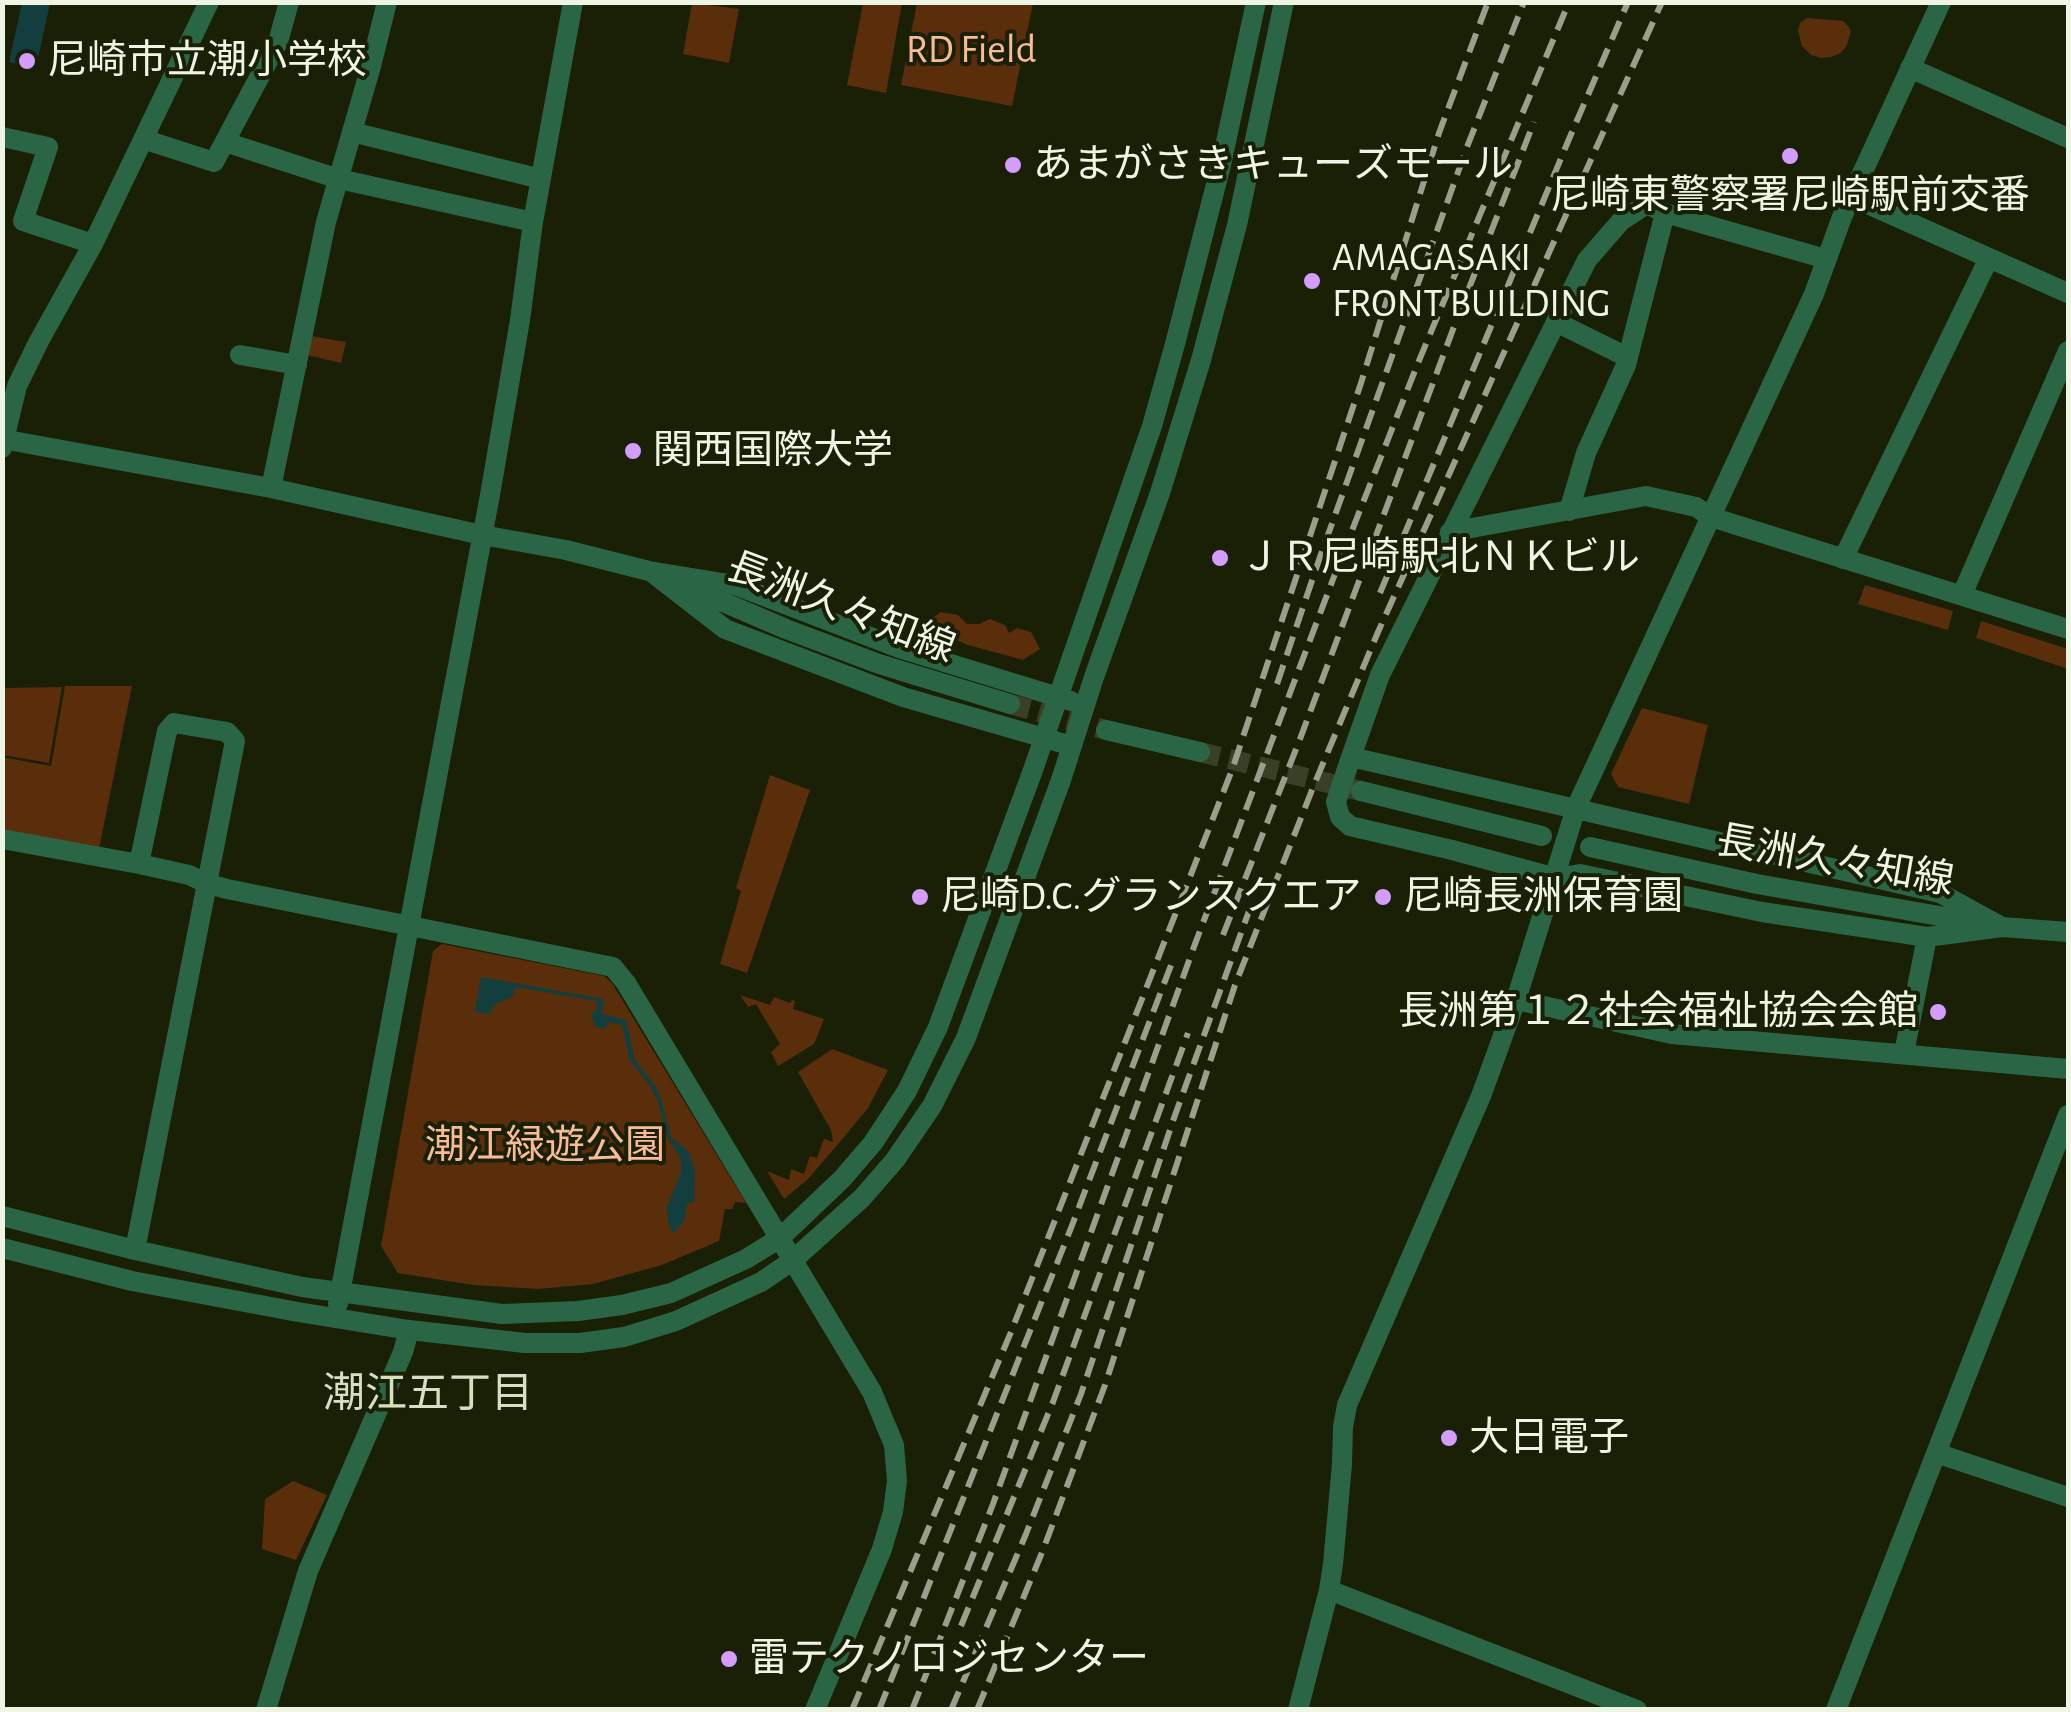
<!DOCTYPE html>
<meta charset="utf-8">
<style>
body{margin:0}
#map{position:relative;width:2071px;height:1712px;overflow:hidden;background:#192006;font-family:"Alegreya Sans",sans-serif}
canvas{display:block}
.frame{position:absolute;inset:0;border:5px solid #eff5e4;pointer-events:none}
</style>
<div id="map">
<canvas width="2071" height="1712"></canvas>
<div class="frame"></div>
</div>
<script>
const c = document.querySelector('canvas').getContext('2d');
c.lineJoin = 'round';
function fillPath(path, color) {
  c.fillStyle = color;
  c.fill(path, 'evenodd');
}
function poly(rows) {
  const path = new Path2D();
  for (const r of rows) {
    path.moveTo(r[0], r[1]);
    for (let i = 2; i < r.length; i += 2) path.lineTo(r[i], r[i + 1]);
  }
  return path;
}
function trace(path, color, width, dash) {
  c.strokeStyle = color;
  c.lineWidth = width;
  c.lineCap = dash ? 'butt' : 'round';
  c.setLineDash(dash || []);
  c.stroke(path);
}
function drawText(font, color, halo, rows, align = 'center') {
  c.font = font + ' "Alegreya Sans","Noto Sans JP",sans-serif';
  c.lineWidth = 8;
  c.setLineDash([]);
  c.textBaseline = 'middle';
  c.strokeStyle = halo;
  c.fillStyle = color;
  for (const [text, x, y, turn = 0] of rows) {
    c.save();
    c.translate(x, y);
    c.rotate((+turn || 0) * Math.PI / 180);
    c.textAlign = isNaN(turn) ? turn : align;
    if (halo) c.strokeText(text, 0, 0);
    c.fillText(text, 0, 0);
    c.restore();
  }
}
fillPath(poly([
 [692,3,739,9,729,63,683,54],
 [863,3,902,3,886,93,847,85],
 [917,3,1033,3,1012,106,901,85],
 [1807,18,1843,21,1848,26,1851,31,1847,45,1841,53,1831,57,1821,58,1811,55,1802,46,1798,30,1800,23],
 [310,336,346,342,341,363,307,355],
 [1865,585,1953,611,1948,630,1858,604],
 [941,612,958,615,967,624,979,624,990,619,1005,625,1009,633,1017,628,1031,632,1040,649,1023,660,968,645,921,625],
 [1981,621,2068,649,2068,669,1976,638],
 [65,686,132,686,99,849,3,830,2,757,51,766],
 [62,687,49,763,3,755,3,688],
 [1642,708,1708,725,1689,804,1618,787,1611,774],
 [770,775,810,790,747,973,720,964,741,891,736,888],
 [442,944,604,976,612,983,746,1203,735,1202,732,1209,725,1209,719,1241,662,1265,593,1284,538,1289,473,1285,398,1273,381,1246,433,951],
 [740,995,770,1005,774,997,790,1003,792,1000,795,1001,793,1009,824,1019,814,1044,778,1066,771,1052,780,1044,756,1004,748,1007],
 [832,1049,888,1070,868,1108,840,1142,807,1180,784,1199,767,1171,789,1180,791,1169,804,1174,810,1156,817,1158,824,1139,833,1142,831,1130,798,1072],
 [293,1481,327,1495,296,1560,262,1549,265,1499]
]), '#5a2d0b');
fillPath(poly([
 [22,3,50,3,36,68,9,62],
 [481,977,604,999,602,1014,626,1020,635,1060,656,1087,662,1102,671,1137,689,1152,695,1173,694,1203,687,1202,685,1220,673,1234,668,1222,667,1207,681,1172,681,1159,667,1137,658,1101,650,1086,630,1061,622,1025,608,1022,606,1029,596,1027,591,1016,592,1012,596,1012,597,1001,515,987,513,997,499,1002,493,1007,490,1014,475,1012]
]), '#123f3d');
trace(poly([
 [1010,704,1106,730],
 [1200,752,1361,791]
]), '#394027', 20, [20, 10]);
trace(poly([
 [1910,68,2068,138],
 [352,132,541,179],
 [2,137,48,147,23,221,93,244],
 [143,139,214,162,278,42,289,2],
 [225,142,339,179,533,222],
 [1852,197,2068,293],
 [1556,322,1627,357],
 [240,355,297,365],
 [2,439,271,488,482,535,566,550,649,571,735,585,899,648,1071,701],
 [2,448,17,386,39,341,93,244,209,2],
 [271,488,326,222,371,66,387,2],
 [1569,511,1586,453,1626,365,1665,213],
 [1450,532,1646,496,1696,507,1711,517,2068,629],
 [1843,559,1989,258],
 [653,573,725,629,903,697,1072,746],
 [679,583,786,629,879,664,1010,704],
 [1962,595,2068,351],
 [1106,730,1200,752],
 [1351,757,1940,893,2002,927,1927,937,1762,912,1580,874,1556,878,1452,850,1350,826,1340,817,1336,802,1351,757],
 [1351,757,1380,675,1587,260,1621,221,1647,204,1665,213,1826,259],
 [1361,791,1542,836],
 [2,839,139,864,189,875,208,884,227,889,613,967,626,983,872,1392,894,1445,897,1481,893,1512,882,1549,815,1710],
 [1590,847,1757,884,2002,927,2068,932],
 [1516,1000,1672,1034,2068,1069],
 [1904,1053,1927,937],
 [2,1216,135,1250,302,1287,502,1314,578,1311,622,1305,671,1293,746,1259,780,1238,842,1179,873,1143,907,1091,938,1027,1033,770,1152,426,1175,344,1221,165,1256,2],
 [2,1248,132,1281,298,1312,409,1330,525,1343,580,1343,624,1337,676,1321,761,1282,792,1261,862,1198,895,1160,932,1106,966,1038,1061,780,1094,677,1160,493,1201,360,1237,225,1284,2],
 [135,1250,235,741,227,732,174,723,167,731,139,864],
 [338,1304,490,495,520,320,533,222,573,2],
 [1936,1453,2068,1497],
 [1329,1590,1637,1710],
 [266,1710,308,1571,403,1352,409,1330],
 [1298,1710,1329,1590,1333,1564,1342,1464,1343,1427,1347,1405,1481,1096,1516,1000,1576,808,1814,294,1842,217,1941,2],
 [1836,1710,2068,1115]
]), '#2a6545', 20);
trace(poly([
 [1380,593,1569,139,1628,2],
 [1277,684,1320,557,1467,147,1524,2],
 [1223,935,1300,739,1455,324,1534,122],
 [961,1626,1053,1402,1188,1033],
 [852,1710,1011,1332,1232,770,1361,383,1439,133,1488,2],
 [879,1710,1071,1228,1173,960],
 [912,1710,993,1504,1195,944,1338,566,1418,363,1569,2],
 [951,1710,1026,1534,1081,1394,1174,1118,1249,911],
 [977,1710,1043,1550,1105,1385,1235,985,1314,785,1378,632,1662,2]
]), '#999f8b', 6, [20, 10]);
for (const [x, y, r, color] of [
 [27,61,10,"#d39cfd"],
 [1790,156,10,"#d39cfd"],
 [1013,165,10,"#d39cfd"],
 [1312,281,10,"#d39cfd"],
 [633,451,10,"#d39cfd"],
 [1220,558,10,"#d39cfd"],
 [920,897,10,"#d39cfd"],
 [1383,897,10,"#d39cfd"],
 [1938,1012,10,"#d39cfd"],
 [1449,1438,10,"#d39cfd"],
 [729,1659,10,"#d39cfd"]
]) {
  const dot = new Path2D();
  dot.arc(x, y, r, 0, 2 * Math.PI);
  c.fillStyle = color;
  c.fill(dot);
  trace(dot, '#192006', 4);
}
drawText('40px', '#fabb93', '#192006', [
 ["RD Field",971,50],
 ["潮江緑遊公園",545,1146]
]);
drawText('40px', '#eff5e4', '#192006', [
 ["尼崎市立潮小学校",47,61],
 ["あまがさきキューズモール",1033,165],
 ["尼崎東警察署尼崎駅前交番",1790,196,"center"],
 ["AMAGASAKI",1332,258],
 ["FRONT BUILDING",1332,304],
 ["関西国際大学",653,451],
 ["ＪＲ尼崎駅北ＮＫビル",1240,558],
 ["尼崎D.C.グランスクエア",940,897],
 ["尼崎長洲保育園",1403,897],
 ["長洲第１２社会福祉協会会館",1918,1012,"right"],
 ["大日電子",1469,1438],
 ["雷テクノロジセンター",749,1659]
], 'left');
drawText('40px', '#eff5e4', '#192006', [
 ["長洲久々知線",841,608,21],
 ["長洲久々知線",1835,861,10]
]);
drawText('42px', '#d5e0bf', '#192006', [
 ["潮江五丁目",428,1394]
]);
</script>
